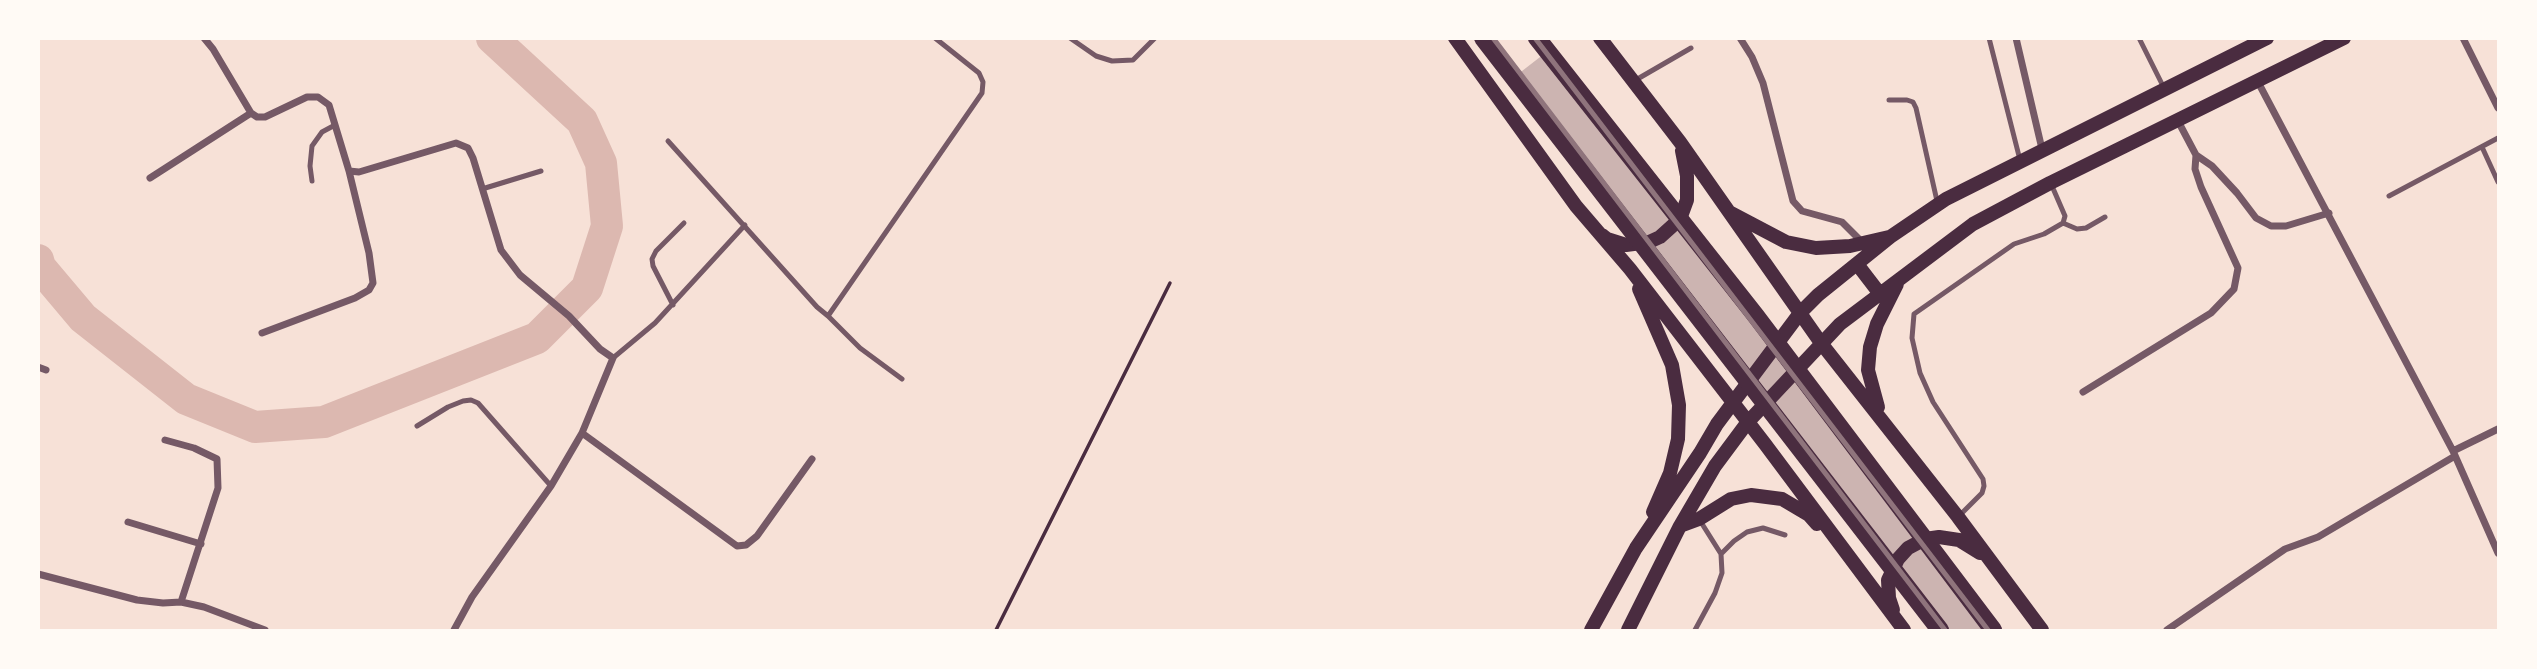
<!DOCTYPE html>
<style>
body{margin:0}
#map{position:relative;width:2537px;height:669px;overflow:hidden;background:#f7e1d7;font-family:Quicksand,sans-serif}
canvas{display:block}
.frame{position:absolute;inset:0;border:40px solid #fffaf5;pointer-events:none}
</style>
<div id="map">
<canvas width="2537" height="669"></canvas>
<div class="frame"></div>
</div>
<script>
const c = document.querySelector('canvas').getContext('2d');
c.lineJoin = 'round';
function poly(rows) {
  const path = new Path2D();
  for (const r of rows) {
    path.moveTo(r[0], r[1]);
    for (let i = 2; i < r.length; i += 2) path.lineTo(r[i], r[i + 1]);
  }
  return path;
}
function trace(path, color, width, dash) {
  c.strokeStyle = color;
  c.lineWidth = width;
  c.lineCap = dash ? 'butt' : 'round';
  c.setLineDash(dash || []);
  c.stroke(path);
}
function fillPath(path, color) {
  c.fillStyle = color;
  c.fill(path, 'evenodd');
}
trace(poly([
 [38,260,40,267,83,318,186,399,255,427,324,422,537,338,587,288,607,226,601,163,582,121,492,38]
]), '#dcb8b0', 32);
fillPath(poly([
 [1553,47,1999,630,1936,630,1513,78]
]), '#ccb4b1');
trace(poly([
 [996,630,1170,283]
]), '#4a2c40', 3.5);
trace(poly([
 [1070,38,1096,56,1112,61,1133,60,1155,38],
 [1989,38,2020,160],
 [2139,38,2164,88],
 [1634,81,1691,48],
 [1889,100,1907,100,1913,102,1916,108,1937,201],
 [668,141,817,307,828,316,982,93,983,82,979,73,935,38],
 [2482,147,2498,182],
 [312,181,310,166,312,146,322,132,335,125],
 [482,189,541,171],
 [2389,196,2498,138],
 [2063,223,2077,229,2086,228,2105,217],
 [673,305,653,266,652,259,656,251,684,223],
 [828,316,860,348,902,379],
 [613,358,655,323,745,225],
 [417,426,448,407,463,401,471,400,478,403,551,486],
 [1958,517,1982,493,1984,486,1983,479,1933,402,1920,373,1912,338,1914,314,2014,244,2044,234,2063,223,2065,216,2052,186],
 [1721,554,1734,541,1747,532,1763,528,1785,535],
 [1695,630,1715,593,1722,573,1721,554,1699,519]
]), '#755966', 5);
trace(poly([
 [204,38,213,49,251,113,257,117,265,117,307,97,318,97,329,105,349,171,359,172,456,143,468,148,473,158,501,250,520,275,569,316,600,349,613,358,582,433,551,486,472,597,454,630],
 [1740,38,1752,57,1763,83,1793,201,1802,211,1842,222,1862,242],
 [2016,38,2042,149],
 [2463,38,2498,108],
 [2258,82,2453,451,2498,553],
 [2178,121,2196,155,2212,166,2237,193,2256,218,2271,226,2286,226,2329,213],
 [150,178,251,113],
 [262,333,355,298,369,290,373,283,369,253,349,171],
 [38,367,46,370],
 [2083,392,2211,313,2234,289,2238,268,2201,187,2195,169,2196,155],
 [582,433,737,546,746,545,757,536,812,459],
 [165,440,194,448,217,459,218,488,181,602],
 [2453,451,2498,429],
 [128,522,201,544],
 [38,574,137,600,163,603,181,602,204,607,265,630],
 [2167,630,2285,549,2318,537,2455,456]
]), '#755966', 7);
trace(poly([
 [1455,38,1576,206,1630,269,1765,444,1904,630],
 [1600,38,1680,142,1821,343,1958,517,2042,630],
 [1729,212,1786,242,1816,248,1850,246,1889,237],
 [1602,235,1607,239,1626,245,1649,242,1660,237,1680,219,1687,200,1687,176,1682,151],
 [1857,264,1880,294],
 [1639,289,1672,365,1679,405,1678,439,1670,473,1653,512],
 [1878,407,1868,370,1870,347,1877,324,1897,284],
 [1680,526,1699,519,1731,499,1751,495,1782,499,1809,515,1817,524],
 [1893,610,1889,598,1888,580,1898,559,1908,548,1925,539,1939,537,1959,540,1980,553],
 [1591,630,1636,548,1700,453,1717,424,1800,313,1818,295,1890,237,1946,199,2267,38],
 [1628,630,1680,526,1715,466,1747,423,1840,324,1973,224,2050,183,2344,38]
]), '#4a2c40', 14);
trace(poly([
 [1483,38,1940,630],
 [1537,38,1756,316,1993,630]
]), '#4a2c40', 18);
trace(poly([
 [1493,38,1945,630],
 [1535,38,1988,630]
]), '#8f747c', 5);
</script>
